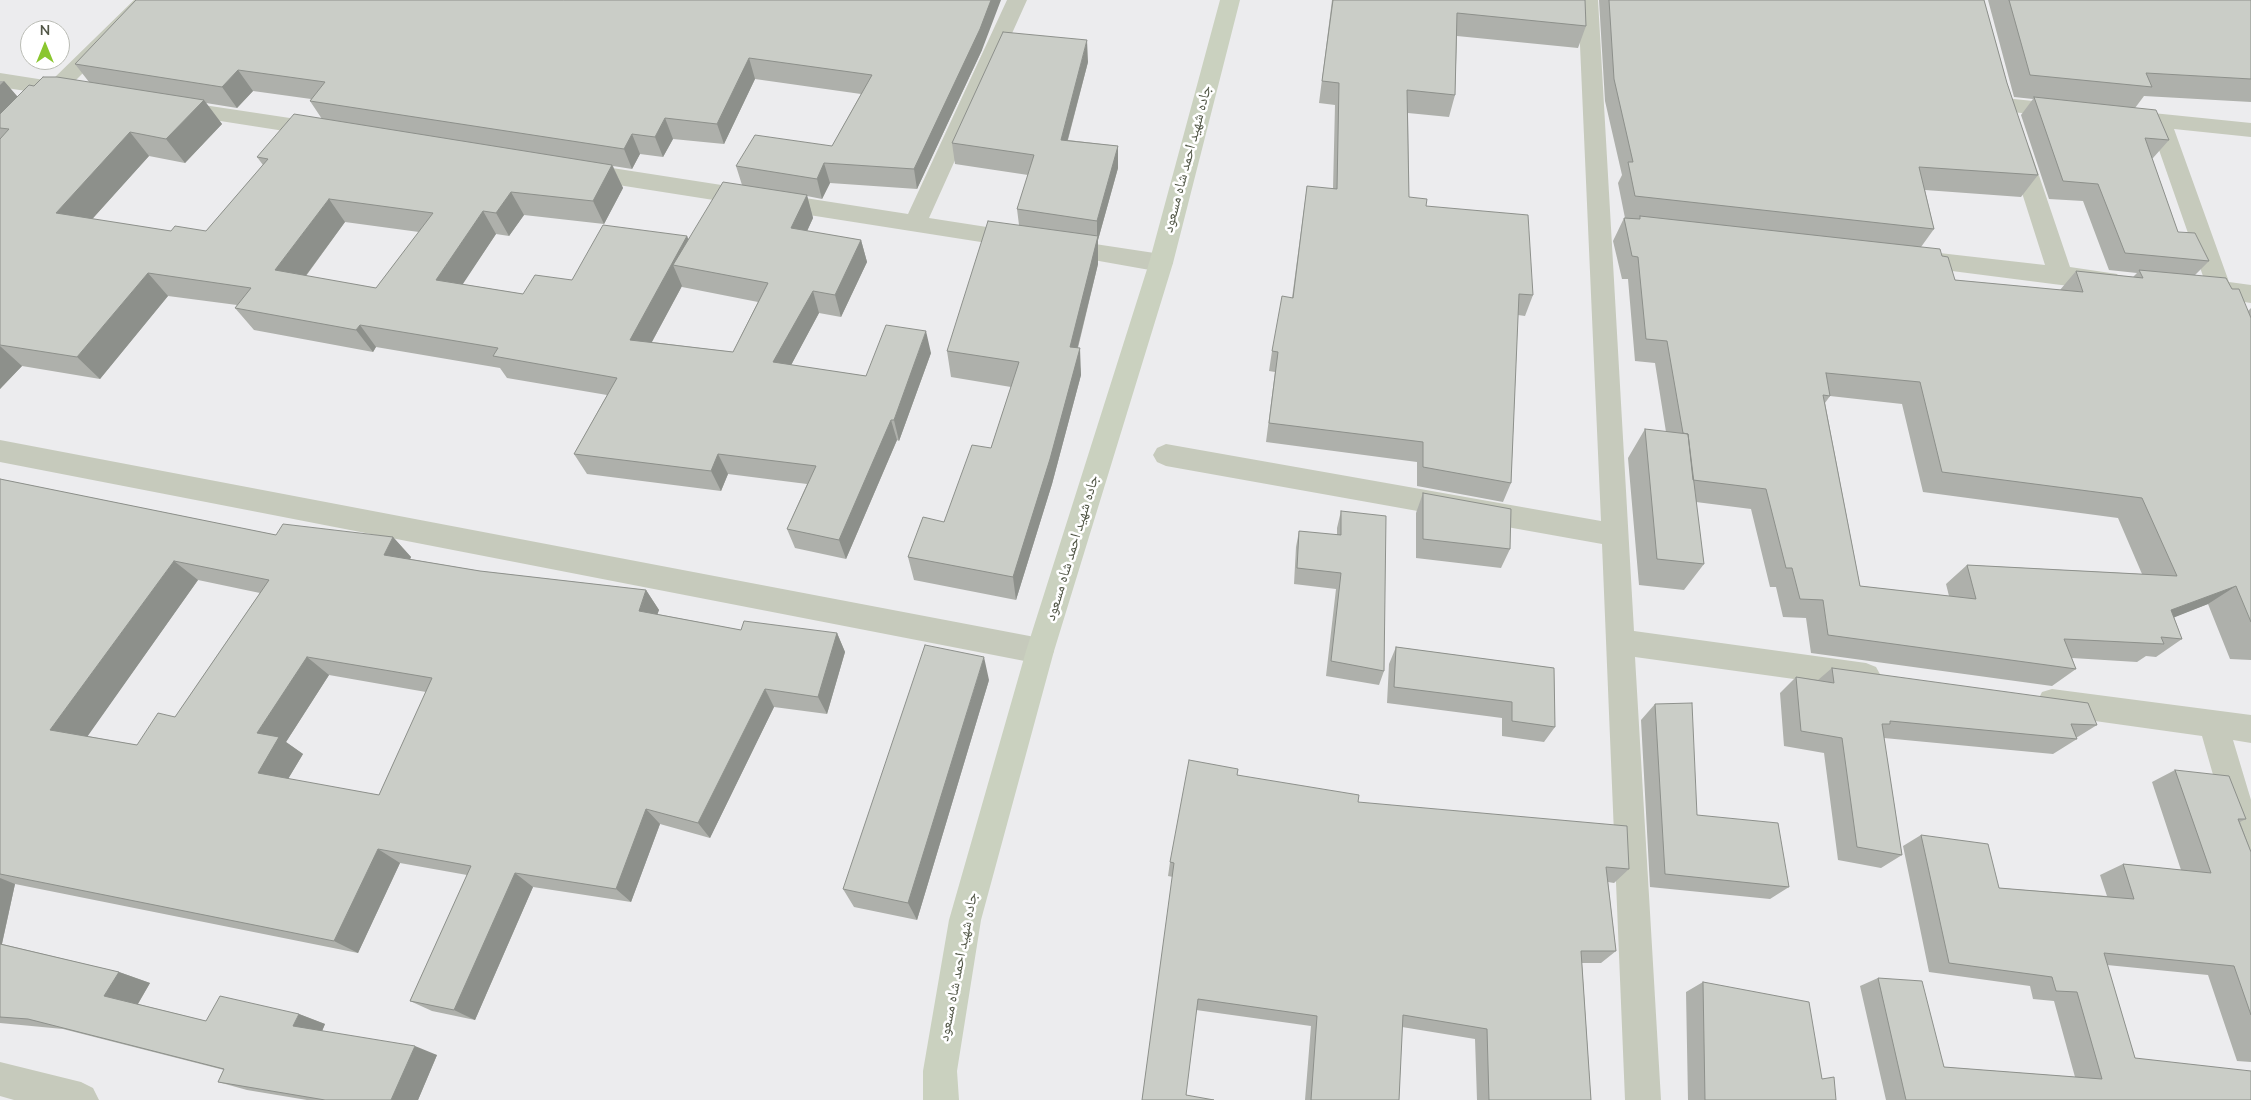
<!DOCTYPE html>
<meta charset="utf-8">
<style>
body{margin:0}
#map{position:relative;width:2251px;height:1100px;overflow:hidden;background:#ececee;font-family:"Nunito Sans",sans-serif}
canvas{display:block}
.north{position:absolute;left:20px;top:20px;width:50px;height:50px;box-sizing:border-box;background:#fff;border:1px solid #babcb5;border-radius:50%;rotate:0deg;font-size:14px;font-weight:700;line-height:20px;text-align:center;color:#525747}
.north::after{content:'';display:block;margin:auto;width:18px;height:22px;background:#8ac62f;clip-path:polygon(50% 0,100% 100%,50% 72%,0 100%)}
</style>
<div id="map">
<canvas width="2251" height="1100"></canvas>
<div class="north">N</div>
</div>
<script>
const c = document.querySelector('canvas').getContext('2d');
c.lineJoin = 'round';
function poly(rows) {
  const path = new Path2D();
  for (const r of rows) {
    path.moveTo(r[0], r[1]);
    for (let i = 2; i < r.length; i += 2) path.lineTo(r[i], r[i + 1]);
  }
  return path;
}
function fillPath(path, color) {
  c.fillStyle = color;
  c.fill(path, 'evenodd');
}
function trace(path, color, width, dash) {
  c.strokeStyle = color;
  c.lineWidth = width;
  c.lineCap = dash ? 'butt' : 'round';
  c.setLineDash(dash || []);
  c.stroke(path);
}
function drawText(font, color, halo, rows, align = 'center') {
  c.font = font + ' "Nunito Sans","Noto Naskh Arabic",sans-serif';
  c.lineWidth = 5;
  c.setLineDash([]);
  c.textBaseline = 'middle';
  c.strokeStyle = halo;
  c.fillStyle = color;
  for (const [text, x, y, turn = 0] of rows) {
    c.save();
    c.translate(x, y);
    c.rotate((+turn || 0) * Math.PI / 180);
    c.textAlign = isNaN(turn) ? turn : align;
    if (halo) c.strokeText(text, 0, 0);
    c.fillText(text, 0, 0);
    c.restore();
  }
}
fillPath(poly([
 [134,0,156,0,72,84,78,86,82,91,78,96,71,98,60,96,8,148,0,150,0,130,39,93,0,87,0,73,51,81,134,0],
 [1007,0,1027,0,929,218,1019,232,1027,234,1031,240,1027,246,1019,248,580,179,572,176,569,171,572,166,580,163,908,214,1007,0],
 [1578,0,1598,0,1634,631,1866,663,1876,667,1881,676,1876,685,1866,689,1635,657,1661,1100,1625,1100,1602,544,1166,466,1157,462,1153,455,1157,448,1166,444,1601,521,1578,0],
 [2004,98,2063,104,2071,106,2074,111,2071,116,2063,118,1996,110,1993,105,1996,100,2004,98],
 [177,101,323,123,331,125,334,130,331,135,323,137,169,113,166,108,169,103,177,101],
 [2143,112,2251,123,2251,137,2174,129,2229,282,2251,285,2251,303,2237,301,2251,335,2251,375,2242,372,2239,365,2211,298,2194,294,2190,288,2194,282,2204,279,2151,127,2135,124,2132,119,2135,114,2143,112],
 [2019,142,2027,144,2030,149,2070,267,2117,274,2121,280,2117,286,2109,289,2061,285,1905,265,1901,259,1905,253,1913,250,2045,265,2008,149,2011,144,2019,142],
 [1062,239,1161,254,1169,257,1173,263,1169,269,1161,272,1054,253,1050,247,1054,241,1062,239],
 [0,440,1040,638,1050,642,1054,651,1050,660,1040,664,0,462,0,440],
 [2052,689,2251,715,2251,743,2233,740,2251,800,2251,867,2240,863,2235,852,2202,736,2052,715,2042,712,2037,702,2042,692,2052,689],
 [0,1062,81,1082,93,1088,99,1100,14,1100,0,1096,0,1062]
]), '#c6cabc');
fillPath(poly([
 [1220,0,1240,0,1173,263,1054,651,981,920,957,1071,959,1100,923,1100,923,1071,949,920,1026,651,1149,263,1220,0]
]), '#cad1bf');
fillPath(poly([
 [1332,0,1585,0,1586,26,1578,48,1457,36,1455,95,1449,117,1408,113,1409,197,1426,206,1533,295,1525,316,1518,315,1511,483,1503,502,1417,486,1417,462,1266,442,1275,372,1269,371,1272,351,1292,298,1307,186,1333,189,1335,105,1319,103],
 [1599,0,1984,0,2007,83,2038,175,2021,197,1925,190,1934,229,1921,247,1942,256,1955,280,2060,290,2076,271,2133,277,2137,273,2109,270,2083,201,2049,199,2021,115,2033,99,2014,97,1988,0,2251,0,2251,102,2144,96,2135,108,2169,140,2153,158,2152,158,2178,232,2209,261,2195,275,2232,289,2248,311,2251,308,2251,660,2230,659,2208,604,2174,617,2182,639,2156,657,2146,656,2137,662,2072,658,2076,669,2052,686,1811,653,1806,618,1783,617,1776,587,1770,587,1751,509,1696,502,1704,564,1684,590,1639,585,1628,458,1645,429,1666,432,1655,363,1635,361,1628,279,1622,279,1613,241,1624,218,1625,218,1618,183,1622,175,1605,101],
 [1830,396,1902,404,1923,492,2118,518,2142,574,1967,565,1946,584,1949,596,1860,586,1825,403],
 [982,50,917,189,830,183,822,199,807,196,813,218,807,231,861,240,867,262,841,317,819,313,791,365,866,376,931,353,899,441,897,440,846,559,795,548,787,529,807,484,728,474,721,491,587,474,574,454,607,395,507,378,500,368,376,347,373,352,254,330,235,308,237,305,168,296,100,379,22,366,0,389,0,81,4,81,17,97,34,86,89,82,75,64],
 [755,79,861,94,832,146,736,166,742,185,688,239,687,236,572,280,523,294,462,284,496,234,509,236,524,215,604,224,623,188,613,166,632,169,640,154,663,157,673,139,724,144],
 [253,91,311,99,310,101,322,119,257,157,263,165,206,231,171,231,92,219,149,156,185,163,222,124,206,103,237,108],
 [345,222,419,232,376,288,306,276],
 [682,286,682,287,758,302,733,352,652,342],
 [1088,62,1068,140,1118,146,1118,168,1098,240,1098,264,1078,348,1081,375,1052,484,1016,600,914,580,908,557,944,522,991,448,1011,387,951,377,947,351,1019,225,1017,209,1028,175,955,164,952,143],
 [0,479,276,535,393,537,411,557,410,559,480,571,646,590,659,610,657,614,741,630,837,633,845,652,827,714,774,707,710,838,660,824,631,902,533,887,475,1020,432,1011,410,1001,467,875,400,863,358,953,15,884,2,944,119,972,150,983,138,1004,206,1021,299,1014,325,1024,322,1031,437,1055,418,1100,307,1100,247,1090,218,1082,224,1070,63,1029,0,1023],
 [198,580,260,593,175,717,137,745,87,736],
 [329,675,426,692,379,795,288,779,303,754,286,742],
 [1423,493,1510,549,1501,568,1416,558,1416,513],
 [1341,511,1384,671,1379,685,1326,676,1336,589,1294,584,1296,547,1299,531,1337,535,1337,528],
 [1396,647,1554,668,1555,727,1544,742,1502,736,1502,718,1387,703,1389,664],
 [1832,668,2097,725,2076,738,2077,739,2053,754,1884,738,1902,855,1881,868,1838,860,1824,753,1784,746,1780,693,1796,677,1818,680],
 [989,680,917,920,854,907,843,889],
 [1655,704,1697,815,1789,887,1770,899,1650,887,1641,720],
 [2175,770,2246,819,2240,822,2251,852,2251,1062,2237,1061,2208,975,2107,965,2135,1058,2251,1100,1886,1100,1860,986,1878,978,1944,1067,2075,1077,2054,1001,2033,999,2030,986,1929,972,1903,846,1921,835,1999,888,2107,896,2100,875,2123,864,2181,870,2152,782],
 [1237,775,1358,802,1629,869,1614,883,1608,882,1616,951,1601,963,1582,963,1591,1100,1477,1100,1475,1039,1402,1027,1399,1100,1305,1100,1311,1026,1196,1010,1142,1100,1173,877,1168,876,1170,862],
 [1703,982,1822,1079,1836,1100,1688,1100,1686,992]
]), '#aeb0ab');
fillPath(poly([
 [991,0,1001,0,982,50,917,189,914,169],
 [1087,40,1088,62,1062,161,1061,140],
 [749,58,755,79,724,144,717,124],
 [238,70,253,91,237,108,222,87],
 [4,81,24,104,0,127,0,85],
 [204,100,222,124,185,163,166,139],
 [665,118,673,139,663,157,655,137],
 [130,132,149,156,77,236,56,213],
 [632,134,640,154,632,169,624,149],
 [1118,146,1118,168,1098,240,1098,264,1071,374,1070,347,1097,237,1097,221],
 [824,163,830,183,822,199,817,179],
 [612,165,623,188,604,224,593,201],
 [511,192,524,215,509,236,496,213],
 [807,195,813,218,798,251,791,228],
 [329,199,345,222,293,293,275,270],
 [483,211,496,234,451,302,436,280],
 [687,236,696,259,673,265,682,286,641,362,630,340],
 [861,240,867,262,841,317,835,295],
 [148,273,168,296,100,379,77,357],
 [813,291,819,313,781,384,773,362],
 [360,325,376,347,373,352,356,330],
 [926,331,931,353,899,441,894,420],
 [0,346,22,366,0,389],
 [1080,348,1081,375,1052,484,1016,600,1013,577],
 [891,420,897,440,846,559,839,540],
 [718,454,728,474,721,491,711,471],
 [393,537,411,557,403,575,384,555],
 [174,561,198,580,80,747,50,730],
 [2236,586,2208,604,2145,629,2171,610],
 [646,590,659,610,652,630,639,611],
 [837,633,845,652,827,714,818,697],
 [307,657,329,675,286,742,303,754,282,789,258,773,257,733],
 [984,657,989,680,917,920,908,903],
 [765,689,774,707,710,838,698,823],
 [646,809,660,824,631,902,616,889],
 [378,849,400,863,358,953,334,941],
 [515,873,533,887,475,1020,454,1010],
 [0,878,15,884,1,948,0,947],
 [119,972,150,983,136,1007,104,996],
 [299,1014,325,1024,320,1036,293,1026],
 [415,1046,437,1055,418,1100,391,1100]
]), '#8d908b');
const building = poly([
 [136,0,991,0,980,29,914,169,824,163,817,179,736,166,755,135,832,146,872,75,749,58,717,124,665,118,655,137,632,134,624,149,310,101,325,82,238,70,222,87,75,64,136,0],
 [1333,0,1585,0,1586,26,1457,13,1455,95,1407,90,1409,197,1427,199,1426,206,1528,215,1533,295,1519,294,1511,483,1423,467,1423,442,1269,423,1278,352,1272,351,1282,296,1293,298,1307,186,1337,189,1339,83,1322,81,1333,0],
 [1609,0,1984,0,2007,83,2038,175,1919,167,1934,229,1635,196,1628,162,1633,162,1614,79,1609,0],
 [2009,0,2251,0,2251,79,2146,73,2152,87,2030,75,2009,0],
 [1003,32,1087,40,1061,140,1118,146,1097,221,1017,209,1034,155,952,143,1003,32],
 [43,77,57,77,204,100,166,139,130,132,56,213,171,231,175,226,206,231,268,159,257,157,294,114,612,165,593,201,511,192,496,213,483,211,436,280,523,294,535,275,572,280,603,225,687,236,630,340,733,352,768,283,673,265,723,182,807,195,791,228,861,240,835,295,813,291,773,362,866,376,886,325,926,331,894,420,891,420,839,540,787,529,816,466,718,454,711,471,574,454,617,378,493,356,498,348,360,325,356,330,235,308,251,288,148,273,77,357,0,345,0,139,9,129,0,128,0,114,29,85,34,86,43,77],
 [329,199,433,213,376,288,275,270,329,199],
 [2034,97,2156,110,2169,140,2145,138,2178,232,2195,233,2209,261,2125,253,2098,184,2063,181,2034,97],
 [1640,216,1940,249,1942,256,1948,257,1955,280,2083,292,2076,271,2143,278,2139,270,2226,278,2232,289,2239,289,2251,318,2251,622,2236,586,2171,610,2182,639,2161,637,2164,644,2064,639,2076,669,1828,635,1823,600,1800,599,1792,568,1786,568,1766,489,1693,480,1688,434,1683,433,1667,341,1646,339,1638,257,1632,256,1624,218,1640,219,1640,216],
 [1826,373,1920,382,1942,472,2142,498,2177,576,1967,565,1976,599,1860,586,1823,395,1830,396,1826,373],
 [988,221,1098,236,1070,347,1080,348,1050,459,1013,577,908,557,923,517,944,522,972,445,991,448,1019,362,947,351,988,221],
 [1645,429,1688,434,1704,564,1657,559,1645,429],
 [0,479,276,535,283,524,393,537,384,555,480,571,646,590,639,611,741,630,744,621,837,633,818,697,765,689,698,823,646,809,616,889,515,873,454,1010,410,1001,471,866,378,849,334,941,0,874,0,479],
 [174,561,269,580,175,717,158,713,137,745,50,730,174,561],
 [307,657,432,678,379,795,258,773,279,737,257,733,307,657],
 [1423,493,1511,509,1510,549,1423,539,1423,493],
 [1341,511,1386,516,1384,671,1331,661,1341,573,1297,568,1299,531,1341,535,1341,511],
 [925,645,984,657,908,903,843,889,925,645],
 [1396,647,1554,668,1555,727,1512,721,1512,702,1394,687,1396,647],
 [1832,668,2088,703,2097,725,2071,724,2077,739,1890,721,1890,724,1882,724,1902,855,1857,847,1842,738,1801,731,1796,677,1834,683,1832,668],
 [1692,703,1697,815,1778,823,1789,887,1665,874,1655,704,1692,703],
 [1189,760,1238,769,1237,775,1359,795,1358,802,1627,826,1629,869,1606,867,1616,951,1581,951,1591,1100,1489,1100,1487,1029,1403,1015,1399,1100,1311,1100,1317,1016,1198,999,1186,1095,1214,1100,1142,1100,1174,863,1170,862,1189,760],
 [2175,770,2229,776,2246,819,2238,819,2251,852,2251,1015,2234,966,2104,953,2135,1058,2251,1071,2251,1100,1906,1100,1878,978,1922,981,1944,1067,2102,1079,2077,992,2056,991,2052,977,1949,963,1921,835,1988,844,1999,888,2134,899,2123,864,2211,873,2175,770],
 [0,944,119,972,104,996,206,1021,220,996,299,1014,293,1026,415,1046,391,1100,325,1100,218,1082,224,1069,28,1019,0,1017,0,944],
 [1703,982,1809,1002,1822,1079,1834,1077,1836,1100,1705,1100,1703,982]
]);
fillPath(building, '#cacdc7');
trace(building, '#8d908b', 1);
drawText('15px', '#525747', '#fff', [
 ["جاده شهيد احمد شاه مسعود",1188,159,-75],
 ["جاده شهيد احمد شاه مسعود",1073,548,-73],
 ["جاده شهيد احمد شاه مسعود",959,967,-79]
]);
</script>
